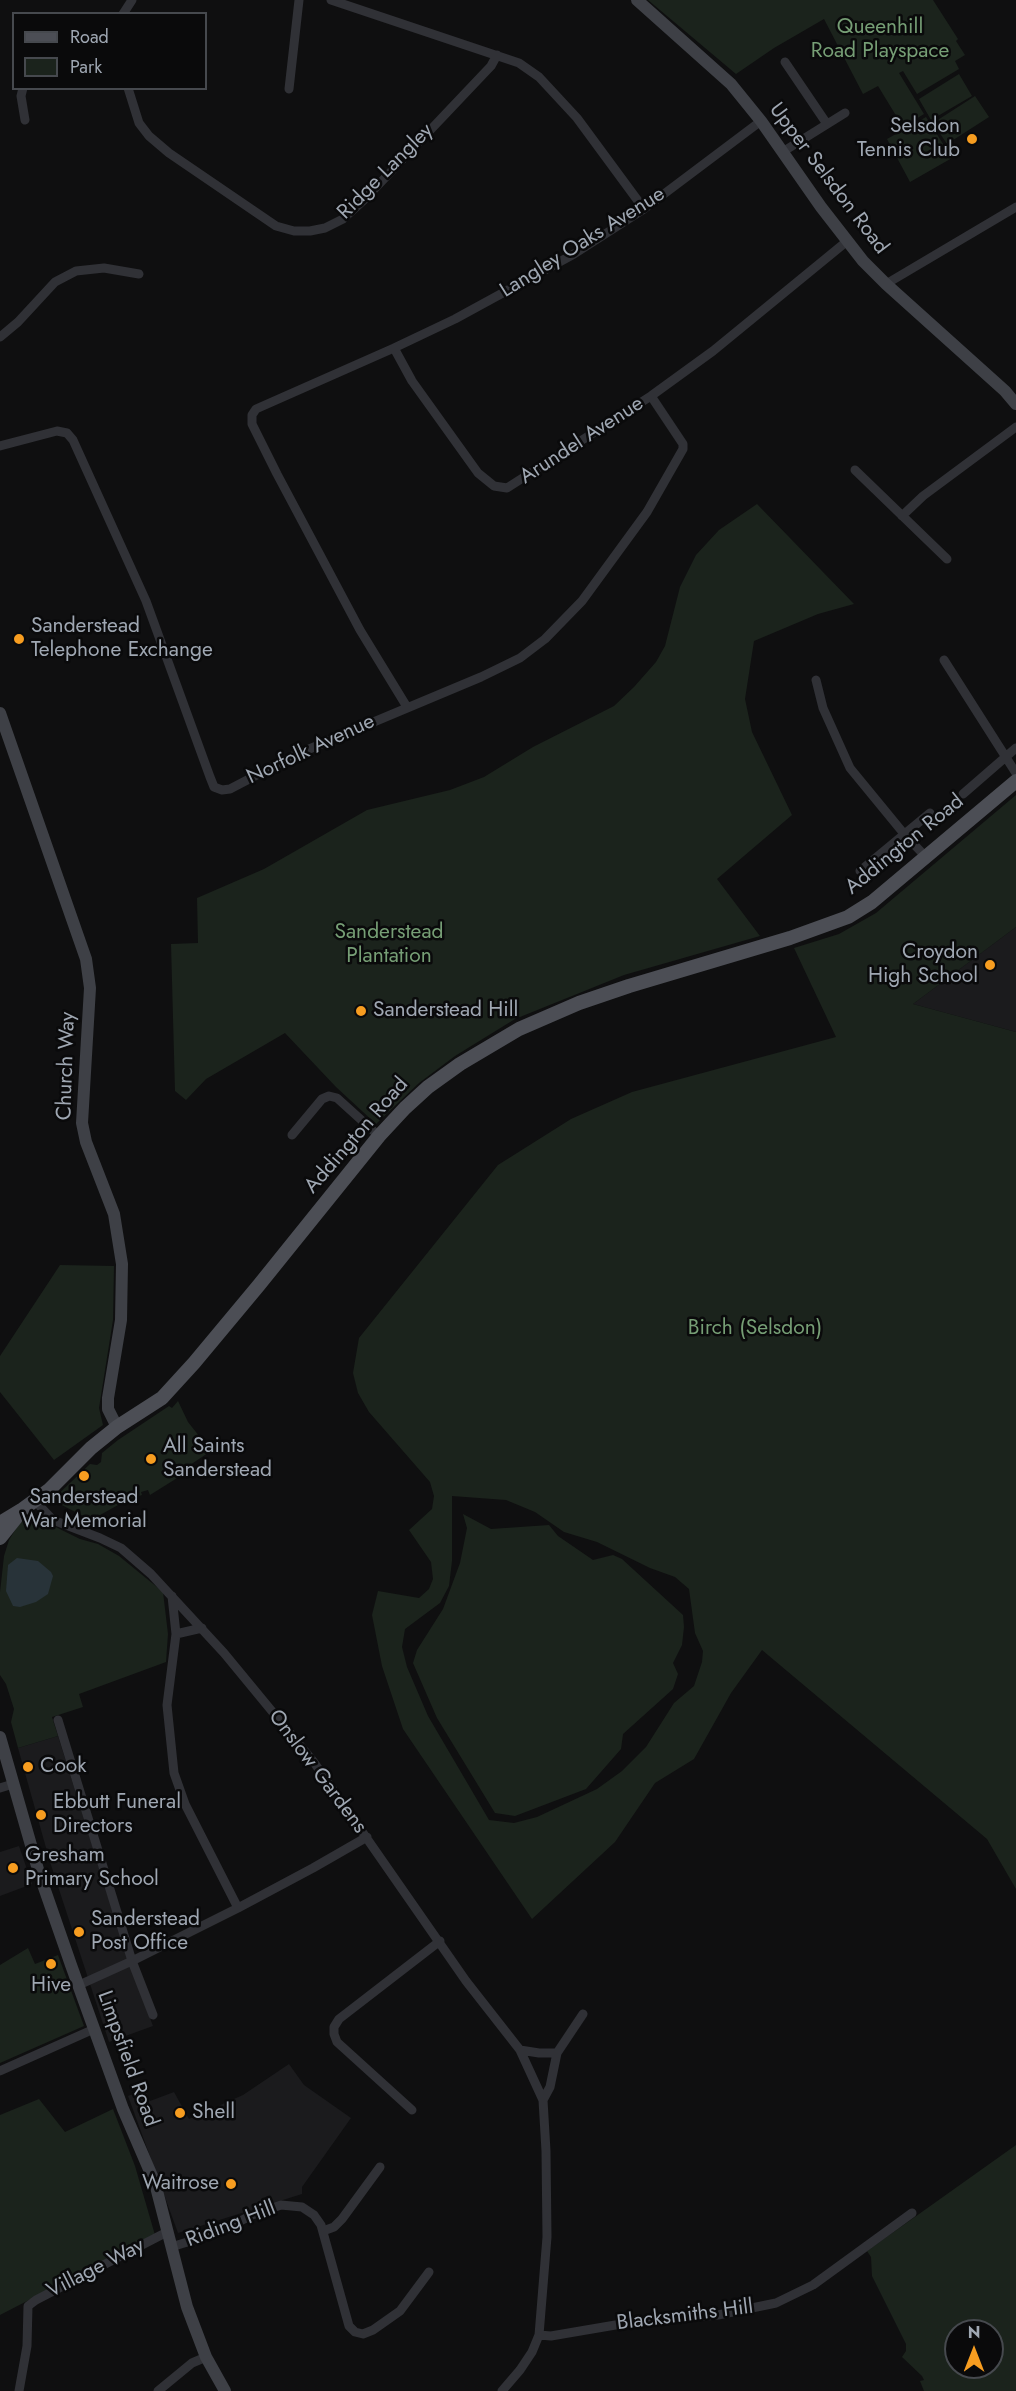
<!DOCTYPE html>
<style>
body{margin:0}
#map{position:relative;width:1016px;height:2391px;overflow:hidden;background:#0f0f10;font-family:Jost,sans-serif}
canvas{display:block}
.legend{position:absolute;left:12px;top:12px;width:195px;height:78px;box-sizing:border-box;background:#0a0a0b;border:2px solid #46494e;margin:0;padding:8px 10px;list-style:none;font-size:18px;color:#9fa7b2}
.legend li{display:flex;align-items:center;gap:12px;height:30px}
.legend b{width:30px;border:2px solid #46494e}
.north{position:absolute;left:944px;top:2319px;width:60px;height:60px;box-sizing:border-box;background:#0a0a0b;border:2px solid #46494e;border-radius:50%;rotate:0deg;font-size:16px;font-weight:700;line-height:24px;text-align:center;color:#9fa7b2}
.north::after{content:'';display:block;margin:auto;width:21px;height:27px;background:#f79d20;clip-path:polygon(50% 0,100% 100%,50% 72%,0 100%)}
</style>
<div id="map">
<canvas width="1016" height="2391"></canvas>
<ul class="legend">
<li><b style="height:8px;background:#4c4e55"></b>Road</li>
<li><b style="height:16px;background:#1b231c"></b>Park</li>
</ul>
<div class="north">N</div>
</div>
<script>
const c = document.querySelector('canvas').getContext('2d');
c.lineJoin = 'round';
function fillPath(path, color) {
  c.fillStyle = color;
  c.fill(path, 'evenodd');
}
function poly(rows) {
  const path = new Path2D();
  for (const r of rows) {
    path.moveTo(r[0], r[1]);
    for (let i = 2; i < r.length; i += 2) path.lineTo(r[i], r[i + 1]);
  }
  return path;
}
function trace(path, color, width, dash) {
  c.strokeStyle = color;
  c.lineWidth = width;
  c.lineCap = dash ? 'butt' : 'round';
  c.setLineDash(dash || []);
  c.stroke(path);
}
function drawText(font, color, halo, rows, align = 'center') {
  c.font = font + ' Jost,sans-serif';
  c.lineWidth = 5;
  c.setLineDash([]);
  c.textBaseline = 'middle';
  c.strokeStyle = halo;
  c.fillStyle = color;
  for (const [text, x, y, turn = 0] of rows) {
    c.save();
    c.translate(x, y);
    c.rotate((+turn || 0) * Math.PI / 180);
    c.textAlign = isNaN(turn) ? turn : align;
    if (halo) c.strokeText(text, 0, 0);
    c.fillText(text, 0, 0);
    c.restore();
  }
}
fillPath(poly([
 [1016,927,1016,1032,913,1004],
 [58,1736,129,1963,153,2026,109,2042,50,1862,18,1748],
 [19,1846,32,1884,0,1896,0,1852],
 [289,2064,304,2085,351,2118,302,2187,302,2194,178,2233,128,2096,145,2089,150,2101,174,2092,189,2119,243,2095]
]), '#1b1b1d');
fillPath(poly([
 [648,0,933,0,958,39,956,41,965,55,955,61,959,69,917,94,903,71,899,73,924,114,903,127,878,86,863,94,824,19,774,48,736,74],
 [959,74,972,96,931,120,919,99],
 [975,96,989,117,947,144,933,123],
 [926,117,952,158,910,182,887,139],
 [757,504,854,604,818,614,754,641,745,699,752,732,792,815,717,879,760,936,624,975,515,1019,455,1056,419,1083,376,1124,336,1087,285,1033,206,1079,186,1100,175,1091,171,944,198,943,197,898,264,869,367,810,450,790,484,777,533,747,614,706,634,687,656,662,665,646,680,587,696,555,719,530],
 [1016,795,1016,927,913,1004,1016,1032,1016,1889,987,1839,762,1650,731,1693,694,1759,655,1783,615,1842,532,1919,403,1729,382,1666,372,1615,378,1591,419,1598,429,1589,433,1579,431,1562,409,1530,432,1509,434,1496,430,1482,369,1412,358,1393,353,1373,359,1338,498,1165,571,1119,632,1092,836,1037,794,948,839,934,876,913],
 [452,1496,506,1500,535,1512,564,1532,597,1542,650,1568,675,1577,689,1589,695,1633,703,1651,702,1662,694,1686,674,1703,646,1747,622,1771,597,1789,537,1817,514,1823,489,1820,428,1716,407,1667,402,1647,405,1629,440,1603,449,1586,452,1561],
 [60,1265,114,1266,113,1320,99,1408,103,1425,54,1460,0,1392,0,1356],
 [178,1401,188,1422,211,1451,187,1467,182,1475,150,1495,148,1490,141,1492,142,1495,129,1499,91,1520,52,1500,90,1464,97,1465,101,1462,102,1453,118,1440,169,1406,172,1408],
 [29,1514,80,1539,98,1544,119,1556,163,1592,168,1634,166,1662,79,1694,83,1707,52,1717,58,1736,18,1748,11,1722,14,1709,6,1684,0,1675,0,1592,4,1556,9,1540,17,1527],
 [463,1514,491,1529,549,1525,558,1536,593,1560,613,1555,622,1559,683,1615,684,1627,682,1645,673,1663,678,1674,673,1689,623,1734,621,1749,586,1789,515,1816,495,1813,437,1718,413,1663,417,1650,443,1609,460,1563,467,1528],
 [28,1948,35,1964,58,1955,84,2026,0,2063,0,1965],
 [39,2099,65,2132,113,2109,135,2166,155,2235,0,2315,0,2115],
 [1016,2145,1016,2391,924,2391,920,2381,924,2380,922,2376,902,2357,906,2351,906,2344,872,2276,871,2257,867,2251],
 [956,2331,992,2331,992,2367,956,2367]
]), '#1b231c');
fillPath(poly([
 [17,1558,38,1561,51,1572,53,1576,48,1594,36,1602,20,1607,13,1606,6,1591,8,1565]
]), '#283339');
trace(poly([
 [331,0,519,63,539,77,577,118,644,209],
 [123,14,132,0],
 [785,62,827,124],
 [23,88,21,96,25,120],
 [128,88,139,123,149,136,169,153,276,226,294,231,310,231,325,228,343,219,364,200,491,66,497,55],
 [289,89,299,0],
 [784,151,845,113],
 [886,284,1016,207],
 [0,337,18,322,55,282,76,271,104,268,139,274],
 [394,348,455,319,574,254,644,209,761,121],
 [0,446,57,431,67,433,73,440,146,601,210,777,214,787,222,790,230,789,295,755,481,677,520,658,545,639,582,601,647,512,683,449,683,444,651,396],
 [855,470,947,559],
 [902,516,923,496,1016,427],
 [944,660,1016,773],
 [816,680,823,708,850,768,905,835,926,857],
 [407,707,360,630,277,474,252,424,252,415,256,409,394,348,412,381,478,473,494,486,507,488,651,396,713,351,846,242],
 [963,794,1016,748],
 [860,871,930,813],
 [292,1135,322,1099,329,1096,337,1098,379,1136],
 [35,1501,53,1520,100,1538,121,1548,151,1574,224,1653,313,1761,466,1981,520,2050,543,2100],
 [172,1596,176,1634,167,1705,174,1773,185,1804,238,1908],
 [176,1634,202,1628],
 [58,1720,132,1961,153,2015],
 [0,1788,13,1784],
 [79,1985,132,1961,238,1908,313,1868,367,1837],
 [520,2050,539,2053,557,2053],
 [0,2071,94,2029],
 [412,2110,337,2042,334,2034,334,2027,339,2019,440,1941],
 [323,2231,334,2227,342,2219,380,2167],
 [171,2247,217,2233,252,2215,281,2205,302,2207,314,2215,321,2225,349,2326,355,2332,363,2334,373,2330,400,2311,429,2272],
 [539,2335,551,2336,633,2322,718,2315,776,2303,813,2285,912,2213],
 [19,2391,27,2346,28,2306,36,2300,167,2232],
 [158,2391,192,2363,206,2357],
 [502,2391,520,2370,532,2352,539,2335,547,2237,546,2151,543,2100,550,2087,557,2053,583,2014]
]), '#303136', 9);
trace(poly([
 [637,0,731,84,761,121,821,207,863,261,886,284,1005,391,1016,404],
 [0,713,86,959,90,988,82,1123,86,1142,114,1214,122,1264,121,1320,108,1398,108,1409,117,1427],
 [0,1737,39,1873,71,1965,123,2109,155,2183,187,2307,206,2357,225,2391]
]), '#3e4046', 12);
trace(poly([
 [0,1523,23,1509,49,1490,91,1448,117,1427,162,1398,194,1363,259,1285,379,1136,405,1108,428,1087,460,1064,519,1029,579,1003,629,986,790,938,848,917,872,902,1016,781],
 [0,1538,16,1518]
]), '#4c4e55', 14);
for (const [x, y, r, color] of [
 [972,139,6,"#f79d20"],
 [19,639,6,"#f79d20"],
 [990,965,6,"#f79d20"],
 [361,1011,6,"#f79d20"],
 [151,1459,6,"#f79d20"],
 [84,1476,6,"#f79d20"],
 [28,1767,6,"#f79d20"],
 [41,1815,6,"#f79d20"],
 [13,1868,6,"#f79d20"],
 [79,1932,6,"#f79d20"],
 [51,1964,6,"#f79d20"],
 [180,2113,6,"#f79d20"],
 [231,2184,6,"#f79d20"]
]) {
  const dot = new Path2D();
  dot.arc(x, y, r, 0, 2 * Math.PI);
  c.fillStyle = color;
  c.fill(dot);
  trace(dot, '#0a0a0b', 2);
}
drawText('21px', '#769e75', '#0a0a0b', [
 ["Queenhill",880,28],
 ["Road Playspace",880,52],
 ["Sanderstead",389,933],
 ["Plantation",389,957],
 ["Birch (Selsdon)",755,1329]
]);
drawText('21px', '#9fa7b2', '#0a0a0b', [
 ["Selsdon",960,127,"right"],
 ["Tennis Club",960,151,"right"],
 ["Sanderstead",31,627],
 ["Telephone Exchange",31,651],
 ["Croydon",978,953,"right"],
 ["High School",978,977,"right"],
 ["Sanderstead Hill",373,1011],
 ["All Saints",163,1447],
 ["Sanderstead",163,1471],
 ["Sanderstead",84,1498,"center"],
 ["War Memorial",84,1522,"center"],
 ["Cook",40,1767],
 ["Ebbutt Funeral",53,1803],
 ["Directors",53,1827],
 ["Gresham",25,1856],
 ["Primary School",25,1880],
 ["Sanderstead",91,1920],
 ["Post Office",91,1944],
 ["Hive",51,1986,"center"],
 ["Shell",192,2113],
 ["Waitrose",219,2184,"right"]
], 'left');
drawText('21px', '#9fa7b2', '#0a0a0b', [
 ["Ridge Langley",386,172,-45],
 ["Upper Selsdon Road",828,179,53],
 ["Langley Oaks Avenue",583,243,-32],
 ["Arundel Avenue",582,441,-33],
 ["Norfolk Avenue",311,750,-25],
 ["Addington Road",905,845,-39],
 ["Church Way",67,1066,-88],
 ["Addington Road",357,1136,-49],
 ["Onslow Gardens",317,1772,53],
 ["Limpsfield Road",127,2059,70],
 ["Riding Hill",231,2225,-21],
 ["Village Way",96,2269,-27],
 ["Blacksmiths Hill",685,2316,-7]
]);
</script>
